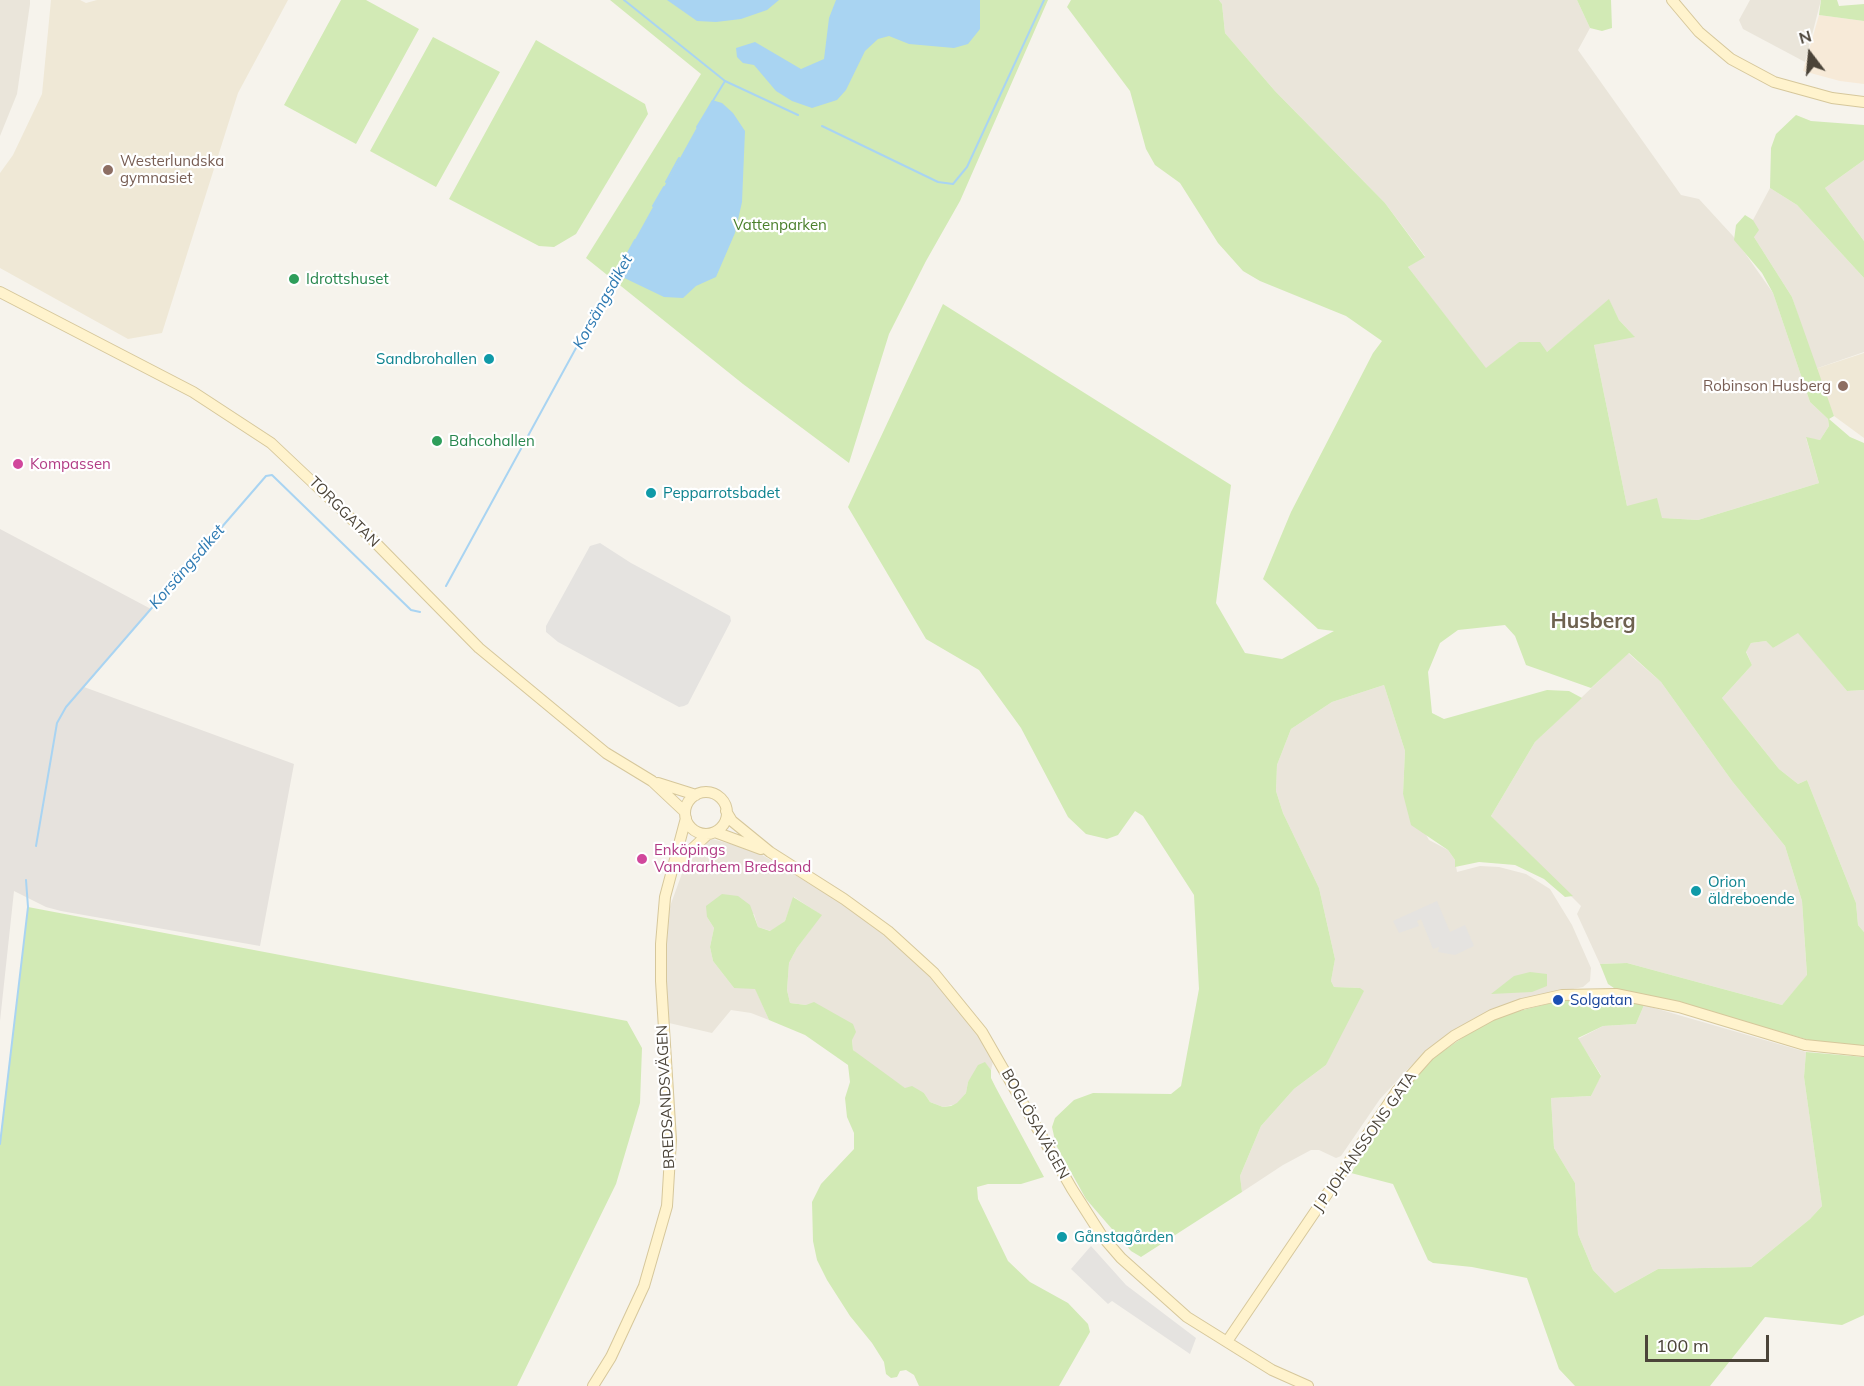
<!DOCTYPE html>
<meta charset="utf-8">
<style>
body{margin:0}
#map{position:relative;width:1864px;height:1386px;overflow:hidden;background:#f6f3ec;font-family:Mulish,sans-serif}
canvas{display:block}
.north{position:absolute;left:1780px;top:24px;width:60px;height:60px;-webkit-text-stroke:4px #fff;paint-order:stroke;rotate:344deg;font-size:16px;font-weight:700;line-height:24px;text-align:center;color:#4b4439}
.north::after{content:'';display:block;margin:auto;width:21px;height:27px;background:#4b4439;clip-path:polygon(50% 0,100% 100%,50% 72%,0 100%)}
.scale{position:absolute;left:1645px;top:1335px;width:124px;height:27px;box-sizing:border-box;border:3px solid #4b4439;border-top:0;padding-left:8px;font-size:18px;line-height:21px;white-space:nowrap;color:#4b4439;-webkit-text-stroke:4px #fff;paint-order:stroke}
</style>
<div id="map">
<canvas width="1864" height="1386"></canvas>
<div class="north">N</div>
<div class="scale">100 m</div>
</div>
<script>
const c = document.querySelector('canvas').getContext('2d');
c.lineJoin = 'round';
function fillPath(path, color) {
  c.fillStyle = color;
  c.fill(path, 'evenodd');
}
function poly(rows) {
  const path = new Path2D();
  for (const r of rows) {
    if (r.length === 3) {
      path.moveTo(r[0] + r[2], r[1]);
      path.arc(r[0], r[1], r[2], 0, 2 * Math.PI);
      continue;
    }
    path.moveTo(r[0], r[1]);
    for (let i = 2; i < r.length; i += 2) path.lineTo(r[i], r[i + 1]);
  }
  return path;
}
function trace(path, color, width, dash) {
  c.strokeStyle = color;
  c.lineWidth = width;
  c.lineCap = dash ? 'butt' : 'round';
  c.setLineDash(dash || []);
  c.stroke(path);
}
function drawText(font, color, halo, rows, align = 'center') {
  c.font = font + ' Mulish,sans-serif';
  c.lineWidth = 4.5;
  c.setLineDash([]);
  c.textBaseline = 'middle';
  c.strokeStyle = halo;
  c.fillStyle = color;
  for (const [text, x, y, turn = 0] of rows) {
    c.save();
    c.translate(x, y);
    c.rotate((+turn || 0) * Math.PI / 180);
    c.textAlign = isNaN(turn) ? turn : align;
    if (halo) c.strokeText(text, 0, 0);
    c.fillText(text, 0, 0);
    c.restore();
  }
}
fillPath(poly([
 [0,0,30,0,30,4,17,94,0,136],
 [1219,0,1577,0,1590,28,1578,50,1681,195,1699,199,1733,236,1773,293,1810,402,1828,419,1829,426,1820,440,1806,438,1819,483,1698,520,1661,518,1627,506,1594,345,1634,336,1619,320,1609,300,1547,352,1519,342,1486,369,1408,267,1425,256,1385,203,1275,91,1225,33,1222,4],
 [1750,0,1821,0,1805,62,1743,29,1739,20],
 [1864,160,1864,241,1825,188],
 [1770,188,1797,205,1864,278,1864,352,1815,369,1792,297,1754,237,1753,220],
 [1798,632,1847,691,1864,690,1864,932,1858,925,1856,903,1807,780,1798,784,1779,769,1722,698,1752,665,1746,651,1751,643,1766,641,1773,648],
 [1628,653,1661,682,1732,781,1785,846,1802,901,1807,976,1782,1005,1627,963,1600,964,1577,914,1581,906,1491,816,1535,742],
 [1384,685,1405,751,1403,794,1429,840,1448,850,1455,860,1457,872,1480,866,1499,867,1526,874,1550,889,1572,925,1591,968,1590,981,1583,987,1521,999,1473,1019,1426,1051,1405,1072,1380,1099,1341,1156,1336,1158,1319,1150,1311,1150,1283,1165,1242,1192,1240,1176,1261,1126,1294,1089,1326,1065,1360,988,1334,987,1331,981,1335,959,1319,888,1283,813,1276,791,1277,765,1291,729,1332,702],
 [712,839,754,850,856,912,886,934,930,976,977,1034,993,1062,991,1070,985,1063,968,1082,966,1093,957,1104,943,1107,930,1102,924,1093,906,1089,861,1058,853,1050,852,1040,806,1005,790,1003,787,990,789,963,797,948,821,915,794,897,785,921,771,931,758,927,754,914,707,917,714,928,710,947,713,961,734,988,755,988,769,1020,751,1013,731,1010,712,1033,669,1023,664,979,669,909,688,857,701,843],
 [1644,1005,1806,1052,1804,1077,1822,1206,1810,1219,1751,1267,1658,1269,1615,1293,1593,1270,1578,1234,1575,1183,1554,1148,1551,1098,1591,1096,1601,1075,1578,1039,1603,1026,1636,1024]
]), '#eae5da');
fillPath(poly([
 [1819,15,1864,21,1864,84,1840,81,1803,71]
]), '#f7ead8');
fillPath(poly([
 [0,529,151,609,84,687,294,764,260,946,61,911,46,907,14,891,0,1021]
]), '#e6e2dd');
fillPath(poly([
 [51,0,80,0,86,3,97,0,288,0,238,93,162,333,128,339,0,268,0,173,13,155,42,94],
 [1864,353,1864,438,1834,416,1815,369]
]), '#efe8d6');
fillPath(poly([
 [341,0,366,0,419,29,356,144,284,105],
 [610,0,1048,0,960,201,926,261,889,334,849,463,743,384,586,258,701,74],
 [1071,0,1219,0,1222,4,1225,33,1275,91,1385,203,1425,257,1408,267,1486,368,1519,342,1540,342,1547,352,1609,299,1619,320,1635,337,1594,345,1627,506,1657,498,1662,518,1698,520,1819,483,1806,437,1820,440,1829,426,1828,419,1810,402,1773,293,1762,273,1734,240,1736,225,1745,215,1753,220,1759,230,1754,237,1792,297,1834,416,1829,419,1850,437,1864,443,1864,690,1847,691,1798,633,1773,648,1766,641,1751,643,1746,652,1752,665,1722,698,1779,769,1798,784,1807,780,1856,903,1858,925,1864,932,1864,1046,1812,1041,1681,1003,1617,990,1608,984,1600,964,1627,963,1782,1005,1807,975,1802,901,1785,846,1732,781,1661,682,1629,653,1591,688,1526,665,1515,636,1505,625,1458,630,1440,643,1428,672,1432,713,1444,719,1547,690,1569,691,1582,698,1535,742,1491,816,1573,896,1565,897,1544,879,1515,865,1479,862,1455,867,1455,860,1448,850,1411,825,1403,794,1405,751,1384,685,1332,702,1291,729,1277,765,1276,791,1283,813,1319,888,1335,959,1331,981,1334,987,1360,988,1364,991,1326,1065,1294,1089,1261,1126,1240,1176,1242,1192,1141,1257,1131,1251,1086,1199,1056,1145,1052,1127,1055,1118,1074,1100,1093,1093,1171,1094,1181,1086,1199,989,1194,895,1143,816,1135,811,1118,835,1107,839,1086,834,1068,817,1021,728,979,670,926,639,848,507,943,304,1231,485,1216,603,1245,653,1282,659,1334,631,1318,629,1263,579,1291,512,1373,353,1382,341,1346,316,1260,281,1243,271,1218,243,1180,183,1155,165,1146,149,1130,91,1067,7],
 [1577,0,1611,0,1612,28,1602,31,1590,28],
 [1821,0,1837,0,1839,6,1864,4,1864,21,1819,15],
 [433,37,500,72,436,187,370,151],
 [536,40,645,104,648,114,576,234,554,247,539,246,449,199],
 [1796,115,1811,121,1864,125,1864,160,1825,188,1864,241,1864,278,1797,205,1770,188,1771,148,1776,134],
 [722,894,738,896,750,905,758,927,770,931,785,921,793,897,822,915,797,948,789,963,787,990,790,1003,806,1005,814,1002,853,1024,856,1032,852,1040,853,1050,905,1088,912,1086,924,1093,930,1102,943,1107,951,1106,957,1103,966,1093,968,1082,978,1065,985,1062,991,1070,991,1078,996,1088,1044,1177,1021,1184,988,1184,977,1187,978,1199,1008,1261,1030,1282,1068,1303,1088,1324,1090,1332,1059,1386,919,1386,914,1375,906,1370,900,1371,897,1377,891,1378,886,1374,884,1362,872,1343,850,1316,827,1280,817,1260,813,1241,812,1202,821,1184,854,1149,854,1133,847,1117,845,1098,850,1082,848,1065,805,1035,769,1020,755,989,734,988,713,961,710,947,714,928,707,917,706,906],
 [28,907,627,1021,642,1048,640,1103,616,1184,517,1386,0,1386,0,1140],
 [1530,972,1547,974,1547,986,1532,992,1491,994,1514,976],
 [1563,1000,1621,1000,1644,1005,1636,1024,1603,1026,1578,1038,1601,1076,1591,1096,1551,1098,1554,1148,1575,1183,1578,1234,1593,1270,1615,1293,1658,1269,1751,1267,1810,1219,1822,1206,1804,1077,1806,1052,1864,1057,1864,1315,1842,1325,1765,1317,1710,1386,1575,1386,1559,1369,1527,1278,1472,1267,1433,1263,1428,1260,1393,1184,1351,1173,1401,1095,1433,1058,1481,1025,1511,1013]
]), '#d2eab5');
fillPath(poly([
 [600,543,631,563,730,616,731,621,688,704,684,706,679,707,558,642,546,632,546,626,590,546],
 [1437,901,1450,932,1465,925,1474,946,1455,955,1438,952,1439,947,1433,949,1421,919,1417,921,1419,926,1399,933,1393,921],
 [1091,1246,1126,1285,1196,1338,1190,1354,1112,1301,1108,1304,1071,1269]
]), '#e5e3e0');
fillPath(poly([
 [667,0,779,0,767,10,741,19,716,22,697,21],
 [836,0,980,0,980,29,968,44,954,48,909,44,889,36,878,39,865,51,846,90,837,100,812,108,792,101,776,91,754,65,743,63,737,57,736,48,755,42,801,69,824,59,829,18],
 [712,100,722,103,733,113,745,131,742,202,735,233,716,277,696,286,683,298,664,297,616,274]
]), '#a9d4f2');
trace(poly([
 [624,0,725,81,798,115],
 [822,126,938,182,953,184,967,167,1044,0],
 [697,127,725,81],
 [666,182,679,158],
 [653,206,664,187],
 [446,586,635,240],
 [36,846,57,723,66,707,266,476,272,475,411,610,420,612],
 [0,1144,28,907,26,880]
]), '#a9d4f2', 2);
const secondary = poly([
 [1672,0,1699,32,1731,59,1774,82,1832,98,1864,102],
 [0,292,193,392,271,443,360,527,479,648,606,753,652,781,685,812],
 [658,783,696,795],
 [706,813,21],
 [726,811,732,821,770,852,844,899,888,931,934,973,982,1032,1072,1189,1102,1236,1121,1258,1187,1317,1272,1370,1308,1386],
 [715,832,761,849],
 [675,865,708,834],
 [1228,1340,1397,1091,1429,1055,1454,1036,1492,1015,1522,1004,1562,995,1616,994,1679,1007,1805,1045,1864,1051],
 [593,1386,611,1357,644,1286,667,1206,671,1140,661,981,661,944,665,897,686,818]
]);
trace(secondary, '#d6c79b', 12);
trace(secondary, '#fff3cd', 10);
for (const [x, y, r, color] of [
 [108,170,6,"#8d6e63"],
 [294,279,6,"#2e9e5b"],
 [489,359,6,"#0f9aa8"],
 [1843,386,6,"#8d6e63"],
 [437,441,6,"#2e9e5b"],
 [18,464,6,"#d1479c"],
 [651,493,6,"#0f9aa8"],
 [642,859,6,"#d1479c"],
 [1696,891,6,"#0f9aa8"],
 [1558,1000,6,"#1a4fb4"],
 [1062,1237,6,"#0f9aa8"]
]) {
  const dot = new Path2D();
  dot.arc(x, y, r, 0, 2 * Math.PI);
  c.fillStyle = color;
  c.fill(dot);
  trace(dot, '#fff', 2);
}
drawText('15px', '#785e54', '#fff', [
 ["Westerlundska",120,161],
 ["gymnasiet",120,178],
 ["Robinson Husberg",1831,386,"right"]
], 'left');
drawText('15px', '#4a7f2a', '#fff', [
 ["Vattenparken",780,225]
]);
drawText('15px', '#27864d', '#fff', [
 ["Idrottshuset",306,279],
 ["Bahcohallen",449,441]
], 'left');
drawText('15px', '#0d838f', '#fff', [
 ["Sandbrohallen",477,359,"right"],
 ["Pepparrotsbadet",663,493],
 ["Orion",1708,882],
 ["äldreboende",1708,899],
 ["Gånstagården",1074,1237]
], 'left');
drawText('15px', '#b23c85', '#fff', [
 ["Kompassen",30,464],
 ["Enköpings",654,850],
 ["Vandrarhem Bredsand",654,867]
], 'left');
drawText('15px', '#4b4439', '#fff', [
 ["TORGGATAN",344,512,45],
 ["BREDSANDSVÄGEN",666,1097,-93],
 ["BOGLÖSAVÄGEN",1035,1124,61],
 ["J P JOHANSSONS GATA",1365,1142,-55]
]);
drawText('15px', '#164399', '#fff', [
 ["Solgatan",1570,1000]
], 'left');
drawText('italic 16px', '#2e7ab2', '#fff', [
 ["Korsängsdiket",603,302,-61],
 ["Korsängsdiket",187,567,-49]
]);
drawText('bold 21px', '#6e6250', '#fff', [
 ["Husberg",1593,622]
]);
</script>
